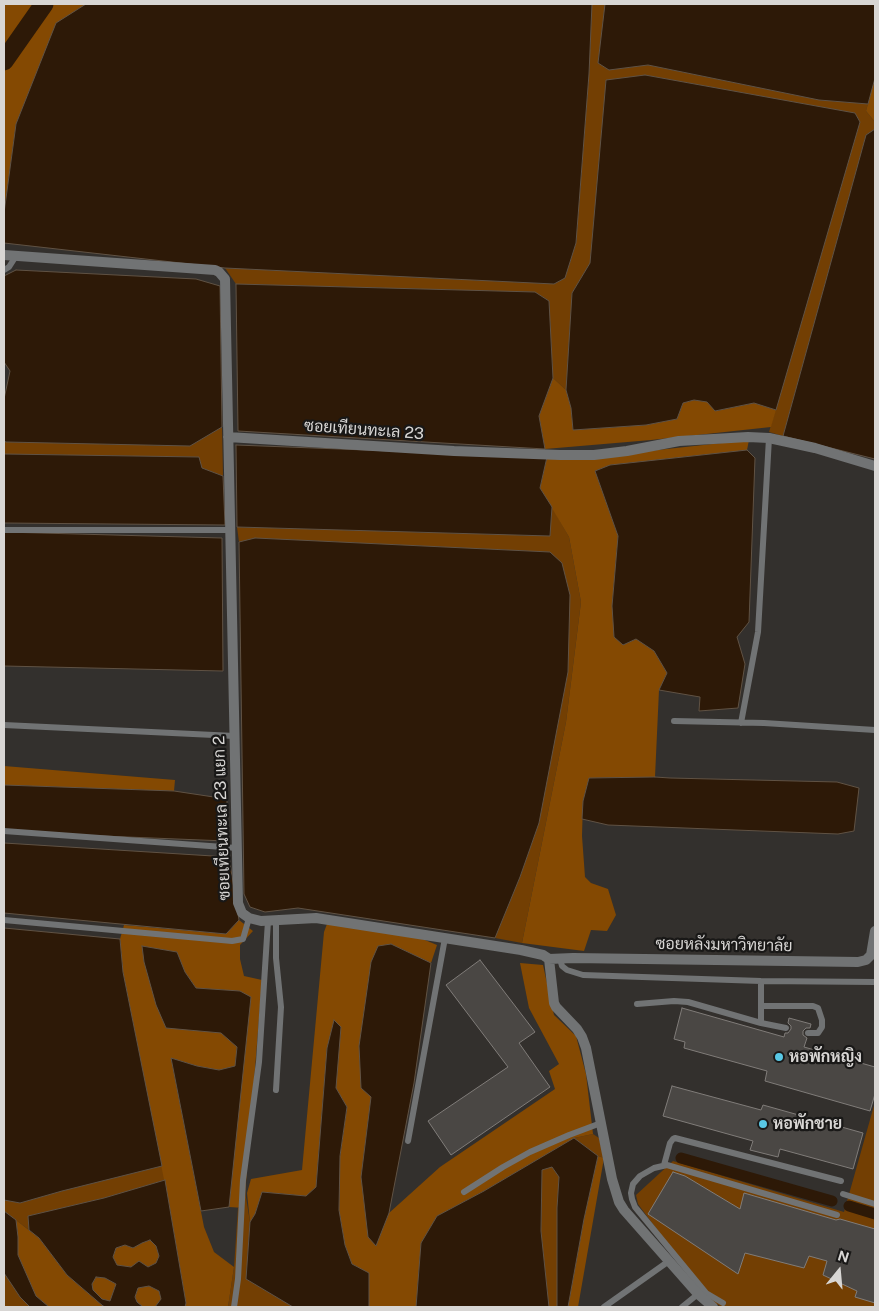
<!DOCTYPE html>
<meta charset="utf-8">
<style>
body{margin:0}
#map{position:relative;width:879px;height:1311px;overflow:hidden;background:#33302d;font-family:"Public Sans",sans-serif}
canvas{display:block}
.frame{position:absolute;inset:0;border:5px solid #d8d6d4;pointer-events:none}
.north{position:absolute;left:814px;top:1246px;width:50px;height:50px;-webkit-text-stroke:4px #191817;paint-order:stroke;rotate:17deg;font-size:14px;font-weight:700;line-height:20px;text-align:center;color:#d8d6d4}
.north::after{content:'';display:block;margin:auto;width:18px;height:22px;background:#d8d6d4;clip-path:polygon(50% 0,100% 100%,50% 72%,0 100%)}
</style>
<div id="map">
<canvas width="879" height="1311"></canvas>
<div class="frame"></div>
<div class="north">N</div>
</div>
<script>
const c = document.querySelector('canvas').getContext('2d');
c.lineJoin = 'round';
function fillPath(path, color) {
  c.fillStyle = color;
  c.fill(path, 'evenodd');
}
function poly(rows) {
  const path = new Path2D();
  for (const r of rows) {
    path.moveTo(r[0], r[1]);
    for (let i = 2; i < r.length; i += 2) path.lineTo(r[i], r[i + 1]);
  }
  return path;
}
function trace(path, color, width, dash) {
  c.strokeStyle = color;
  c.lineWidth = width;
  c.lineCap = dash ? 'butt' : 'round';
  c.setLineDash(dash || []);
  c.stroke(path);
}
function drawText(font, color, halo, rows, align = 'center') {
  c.font = font + ' "Public Sans",Sarabun,sans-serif';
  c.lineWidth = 4.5;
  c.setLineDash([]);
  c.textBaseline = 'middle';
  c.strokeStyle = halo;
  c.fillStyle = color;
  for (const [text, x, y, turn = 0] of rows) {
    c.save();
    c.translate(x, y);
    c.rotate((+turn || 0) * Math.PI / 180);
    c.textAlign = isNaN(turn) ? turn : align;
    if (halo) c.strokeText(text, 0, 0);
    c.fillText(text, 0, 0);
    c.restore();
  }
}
fillPath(poly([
 [592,4,605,4,598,63,609,70,648,65,819,100,868,104,866,111,875,122,875,129,866,135,783,436,769,432,860,122,854,113,645,75,606,81,590,263,572,293,566,390,553,378,549,301,535,292,236,284,225,268,554,284,565,278,576,243,589,74],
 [222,427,223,476,202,468,198,457,4,454,4,441,6,442,190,446],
 [552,507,569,537,581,602,566,722,522,943,495,938,520,877,539,823,550,552,255,538,239,542,237,527,549,536],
 [875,1102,875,1307,722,1307,709,1300,638,1204,636,1195,673,1161,844,1212],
 [593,1134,599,1138,604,1158,598,1156,574,1138],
 [162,1166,165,1180,104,1198,28,1216,29,1230,4,1211,4,1200,20,1203,62,1191],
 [552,1167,559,1177,557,1208,557,1307,549,1307,541,1231,542,1170],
 [245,1191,250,1222,246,1279,293,1307,228,1307,234,1267,238,1208,244,1208],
 [4,1273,20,1297,30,1307,4,1307]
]), '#733f03');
fillPath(poly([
 [4,4,86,4,56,24,16,124,4,213],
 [875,78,875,122,866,111],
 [553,378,566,390,571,408,573,430,646,425,677,419,683,403,694,400,707,402,716,411,754,403,776,410,771,427,651,440,545,449,539,416],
 [749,440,747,450,610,465,595,471,618,536,612,606,623,645,636,639,654,651,667,673,659,690,655,777,589,778,583,801,582,836,585,877,591,883,608,889,616,915,607,931,591,930,584,951,522,943,566,722,581,602,569,537,540,488,547,457,603,456],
 [4,766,175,780,174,791,4,785],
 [239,920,253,931,240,945,240,959,244,976,262,980,244,1208,229,1207,234,1148,240,991,196,988,185,972,177,952,142,947,221,1033,237,1047,235,1066,219,1070,197,1066,171,1058,204,1227,214,1252,234,1267,228,1307,185,1307,186,1303,169,1205,123,972,120,939,124,925,226,934],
 [327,924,420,938,437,945,431,963,391,944,371,1097,361,1177,376,1245,389,1213,440,1167,555,1089,549,1071,559,1064,529,1008,520,963,543,965,554,1015,576,1036,586,1074,593,1134,574,1138,484,1191,437,1216,421,1243,416,1307,369,1307,369,1274,352,1264,345,1245,339,1210,340,1156,347,1107,336,1088,334,1021,327,1048,316,1187,306,1196,262,1192,255,1214,250,1222,247,1193,251,1179,302,1170,324,932],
 [598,1156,604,1158,578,1307,568,1307,584,1219],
 [16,1220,39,1238,67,1275,103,1306,106,1307,49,1307,36,1296,18,1255,18,1237],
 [150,1240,156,1246,159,1256,156,1263,148,1267,139,1261,132,1267,117,1266,113,1257,116,1248,125,1245,133,1248,142,1243],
 [96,1277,105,1278,116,1284,110,1301,102,1299,93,1290,92,1284],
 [149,1286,159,1291,161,1299,155,1307,143,1307,137,1302,135,1297,138,1288]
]), '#844902');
const water = poly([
 [86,4,592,4,589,74,576,243,565,278,554,284,225,268,4,243,4,213,16,124,56,23,86,4],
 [605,4,875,4,875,78,868,104,819,100,648,65,609,70,598,63,605,4],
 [645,75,855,113,860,122,776,410,754,403,715,411,707,402,694,400,683,403,677,419,646,425,573,430,571,408,566,390,572,293,590,263,606,80,645,75],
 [875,129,875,459,783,436,866,135,875,129],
 [16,270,196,279,220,286,222,427,190,446,6,442,4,441,4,399,10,371,4,362,4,276,16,270],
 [236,284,535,292,549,301,553,378,539,416,545,449,238,431,236,284],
 [236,445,547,457,540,488,552,507,550,536,237,527,236,445],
 [747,450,755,458,749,622,737,637,745,664,738,708,699,711,700,697,659,690,667,673,654,651,636,639,623,645,614,637,612,606,618,536,595,471,610,465,747,450],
 [4,454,199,457,202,468,223,476,225,525,4,523,4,454],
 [4,532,222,538,223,671,4,666,4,532],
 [255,538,550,552,562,563,570,595,568,672,539,823,520,877,495,938,298,908,265,912,250,907,244,894,239,542,255,538],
 [655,777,670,778,837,782,859,788,854,831,838,834,608,825,582,819,583,801,589,778,655,777],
 [4,785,174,791,227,799,226,841,4,832,4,785],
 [4,843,229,857,239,920,226,934,4,913,4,843],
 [4,928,120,939,123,972,162,1166,62,1191,20,1203,4,1200,4,928],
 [391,944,431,963,414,1083,389,1213,376,1246,368,1237,361,1177,371,1097,361,1088,359,1046,371,962,378,946,391,944],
 [142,946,177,952,185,972,196,988,240,991,251,997,229,1207,201,1211,171,1058,197,1066,219,1070,235,1066,237,1047,221,1033,166,1028,156,1005,144,962,142,946],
 [334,1020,341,1027,336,1088,347,1107,340,1156,339,1210,345,1245,352,1264,369,1273,369,1307,293,1307,246,1279,250,1222,255,1214,262,1192,306,1196,316,1187,327,1048,334,1020],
 [574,1138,598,1156,584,1219,568,1307,557,1307,557,1208,559,1177,552,1167,542,1170,541,1231,549,1307,416,1307,421,1243,437,1216,484,1191,574,1138],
 [165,1180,186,1303,185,1307,143,1307,155,1307,161,1299,159,1291,149,1286,138,1288,135,1297,137,1302,143,1307,106,1307,103,1306,67,1275,39,1238,29,1230,28,1216,104,1198,165,1180],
 [150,1240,156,1246,159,1256,156,1263,148,1267,139,1261,131,1267,117,1265,113,1257,116,1248,125,1245,133,1248,142,1243,150,1240],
 [96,1277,105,1278,116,1284,110,1301,102,1299,93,1290,92,1284,96,1277],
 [4,1211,16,1220,18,1237,18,1255,36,1296,49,1307,30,1307,20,1297,4,1273,4,1211]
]);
fillPath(water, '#2d1907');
trace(water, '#605244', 1);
trace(poly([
 [681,1158,832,1201],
 [849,1206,875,1214]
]), '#2d1907', 11);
trace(poly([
 [4,61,44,4]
]), '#2d1907', 19);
const building = poly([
 [480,960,535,1032,519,1043,550,1087,451,1155,428,1121,508,1067,446,985,480,960],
 [682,1008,784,1037,785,1033,788,1033,791,1029,791,1026,788,1023,789,1018,811,1024,810,1028,806,1028,803,1031,803,1035,807,1038,804,1047,875,1067,875,1094,870,1111,765,1081,767,1071,684,1048,685,1042,674,1039,682,1008],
 [672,1086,761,1110,763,1105,863,1133,853,1169,780,1149,778,1157,750,1150,753,1141,663,1116,672,1086],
 [673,1172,685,1176,740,1209,744,1193,836,1220,840,1219,875,1229,875,1303,855,1297,857,1291,823,1275,827,1261,809,1256,804,1268,745,1253,738,1274,648,1214,673,1172]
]);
fillPath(building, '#4a4744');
trace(building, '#807c79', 1);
trace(poly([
 [4,270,9,267,16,256],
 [4,530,230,530],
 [674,721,764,723,875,730],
 [741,723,758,632,769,438],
 [4,725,235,736],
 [4,831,237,848],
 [4,920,232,941,243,939,249,918],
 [276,920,276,958,281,1007,276,1090],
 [560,959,562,966,567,970,583,975,761,981,875,982],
 [761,981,761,1023],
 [637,1004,674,1001,688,1002,761,1023,786,1028],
 [761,1006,813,1006,818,1008,822,1020,822,1027,818,1033,808,1033],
 [408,1141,445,938],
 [664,1165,670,1143,673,1139,675,1138,841,1181],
 [464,1192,503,1167,530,1152,569,1135,601,1123],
 [843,1194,875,1204],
 [723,1303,706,1293,635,1207,632,1199,631,1193,633,1184,640,1176,654,1168,667,1165,837,1215],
 [234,1307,238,1279,243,1180,259,1062,268,921],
 [604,1307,669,1261],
 [682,1307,698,1294]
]), '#717374', 6);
trace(poly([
 [4,255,215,270,219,272,225,279,238,903,242,913,249,918,261,921,316,918,521,950,543,955,549,959],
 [228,437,454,451,560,455,594,455,627,451,679,441,748,437,769,438,815,448,875,466],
 [549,959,554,1003,556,1007,577,1029,582,1037,586,1048,612,1179,619,1202,624,1210,698,1294,713,1307],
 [549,959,573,958,858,962,866,960,871,955,875,931]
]), '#717374', 10);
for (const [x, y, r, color] of [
 [779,1057,5,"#59c8e5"],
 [763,1124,5,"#59c8e5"]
]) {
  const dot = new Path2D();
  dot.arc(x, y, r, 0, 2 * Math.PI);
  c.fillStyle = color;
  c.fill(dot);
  trace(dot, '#191817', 2);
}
drawText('16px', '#d8d6d4', '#191817', [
 ["ซอยเทียนทะเล 23",364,430,4],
 ["ซอยเทียนทะเล 23 แยก 2",222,818,-92],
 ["ซอยหลังมหาวิทยาลัย",724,945,1]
]);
drawText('bold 16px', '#d8d6d4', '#191817', [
 ["หอพักหญิง",789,1057],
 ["หอพักชาย",773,1124]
], 'left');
</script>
